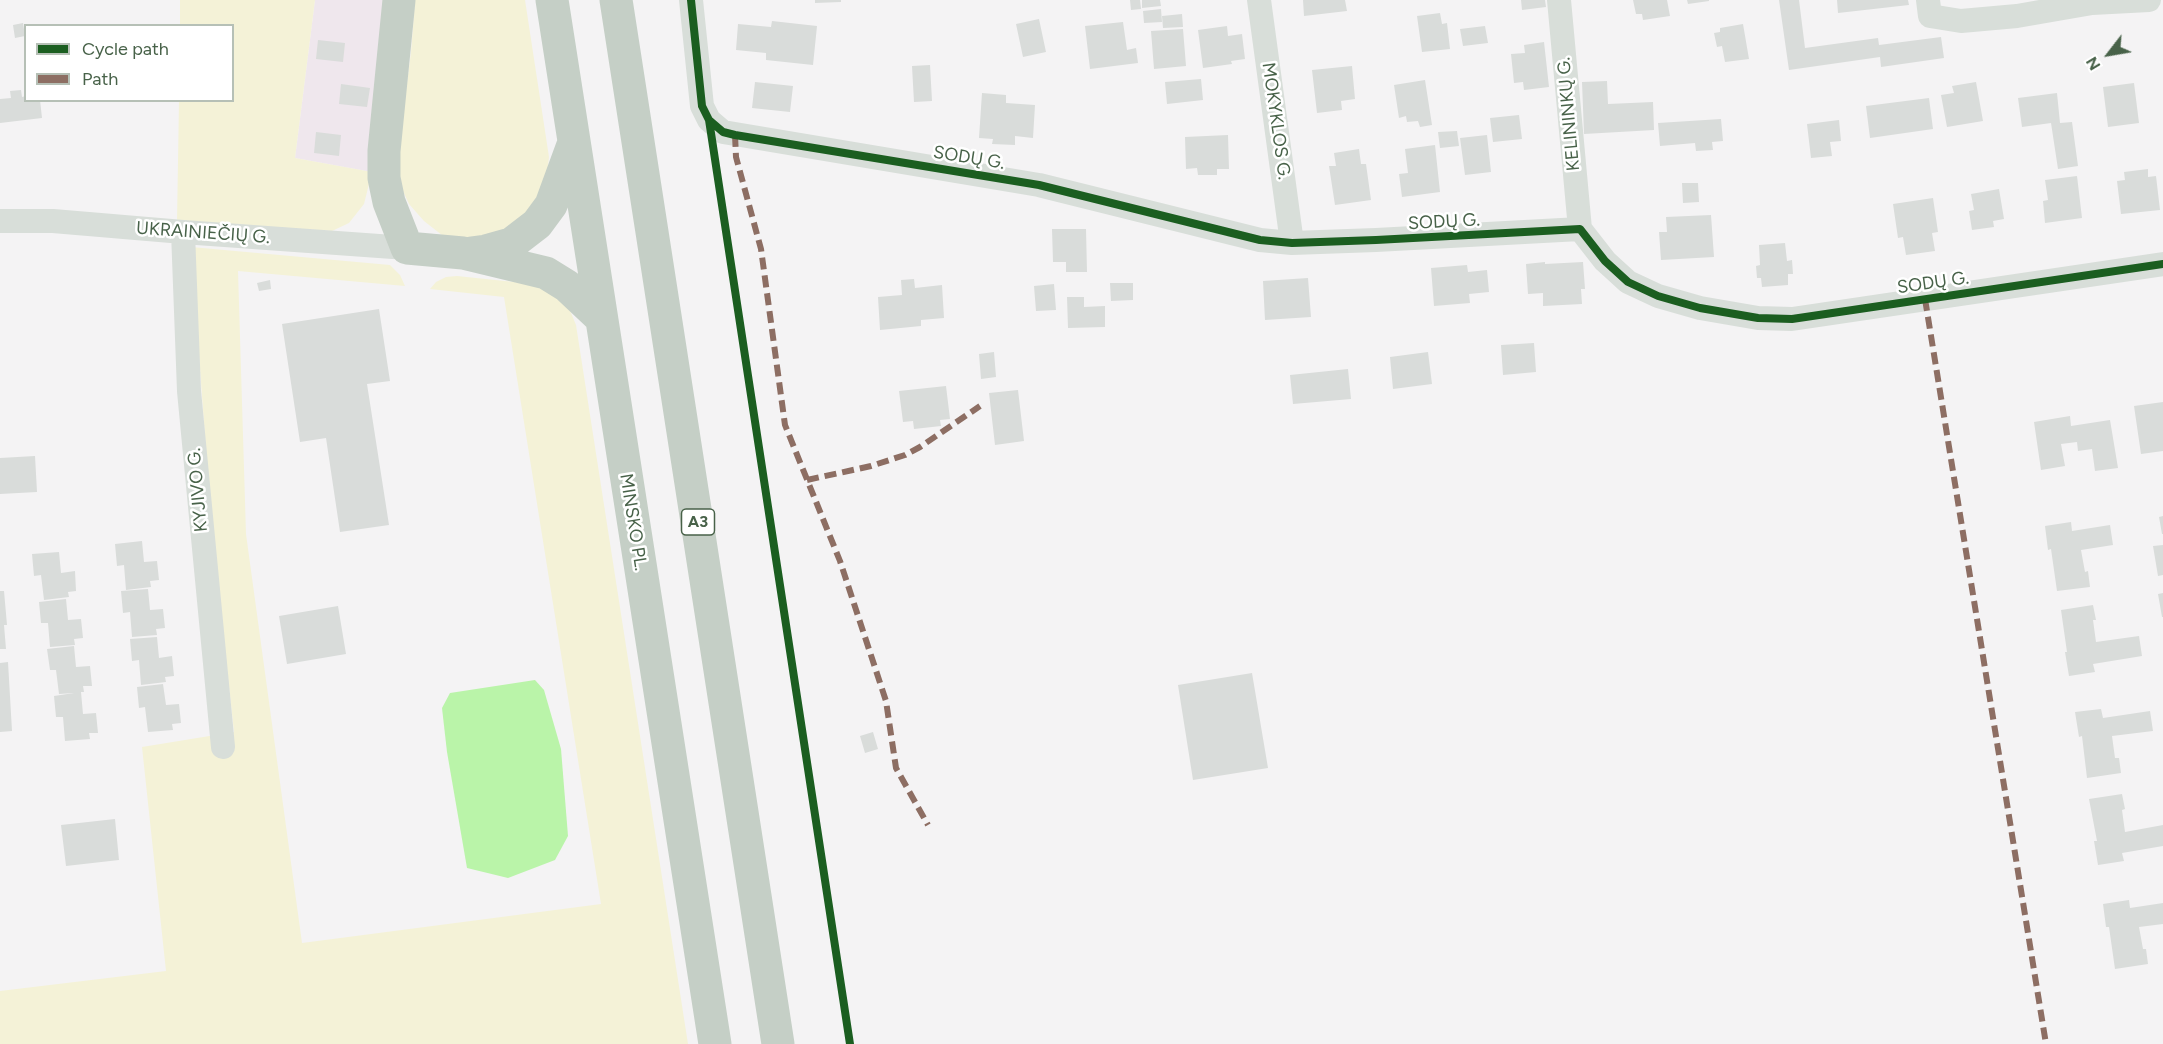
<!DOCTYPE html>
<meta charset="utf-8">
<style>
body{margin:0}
#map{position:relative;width:2163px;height:1044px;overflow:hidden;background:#f4f3f4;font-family:Figtree,sans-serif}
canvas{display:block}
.legend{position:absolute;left:24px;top:24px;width:210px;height:78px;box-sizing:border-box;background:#fff;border:2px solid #b6c0b6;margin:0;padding:8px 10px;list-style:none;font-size:18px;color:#486249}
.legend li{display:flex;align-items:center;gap:12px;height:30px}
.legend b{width:30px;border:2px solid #b6c0b6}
.north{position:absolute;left:2079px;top:24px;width:60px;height:60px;-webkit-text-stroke:4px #fff;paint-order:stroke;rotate:239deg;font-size:16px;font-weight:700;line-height:24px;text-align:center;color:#486249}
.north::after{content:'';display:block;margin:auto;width:21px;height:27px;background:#486249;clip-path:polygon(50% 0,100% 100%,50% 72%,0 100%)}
</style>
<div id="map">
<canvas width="2163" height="1044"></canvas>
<ul class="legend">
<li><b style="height:8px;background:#1b5e20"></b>Cycle path</li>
<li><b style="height:8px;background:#8d6e63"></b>Path</li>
</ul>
<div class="north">N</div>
</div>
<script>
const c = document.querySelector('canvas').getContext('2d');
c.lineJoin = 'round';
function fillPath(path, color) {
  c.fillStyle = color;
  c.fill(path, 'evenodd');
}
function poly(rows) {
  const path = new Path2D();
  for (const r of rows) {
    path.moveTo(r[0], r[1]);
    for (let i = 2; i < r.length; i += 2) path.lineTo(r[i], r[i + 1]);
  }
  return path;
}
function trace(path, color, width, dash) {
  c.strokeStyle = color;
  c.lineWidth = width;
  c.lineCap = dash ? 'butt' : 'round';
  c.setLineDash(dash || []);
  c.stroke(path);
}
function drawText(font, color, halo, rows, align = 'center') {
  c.font = font + ' Figtree,sans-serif';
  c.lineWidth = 5;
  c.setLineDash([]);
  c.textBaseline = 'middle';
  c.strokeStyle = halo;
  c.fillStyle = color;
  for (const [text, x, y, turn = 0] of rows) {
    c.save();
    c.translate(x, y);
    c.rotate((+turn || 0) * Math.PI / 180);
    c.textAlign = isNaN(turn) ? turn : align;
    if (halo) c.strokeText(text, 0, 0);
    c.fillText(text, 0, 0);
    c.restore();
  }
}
fillPath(poly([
 [315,0,384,0,372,172,295,158]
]), '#efe7ed');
fillPath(poly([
 [180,0,315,0,295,158,372,172,364,204,349,223,332,231,177,221,179,101,232,100,232,26,180,25],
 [415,0,525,0,549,157,546,183,533,210,494,239,447,239,424,221,409,204,401,187,398,153,411,52],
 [191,247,390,265,400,275,405,286,238,271,246,534,302,943,601,904,504,297,430,289,436,282,446,277,457,276,543,285,569,308,576,325,688,1044,0,1044,0,991,166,971,142,747,234,732,212,532]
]), '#f4f2d7');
fillPath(poly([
 [535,680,544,690,561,749,568,836,555,860,508,878,467,868,447,752,442,708,450,693]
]), '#baf4a9');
fillPath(poly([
 [815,0,841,0,841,2,815,3],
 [1130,0,1140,0,1141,9,1131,10],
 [1142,0,1160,0,1161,6,1142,8],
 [1303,0,1345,0,1347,11,1304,16],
 [1521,0,1545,0,1546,7,1522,10],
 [1633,0,1667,0,1670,16,1643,20,1642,14,1636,14],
 [1687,0,1709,0,1709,1,1688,4],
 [1779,0,1799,0,1805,48,1878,38,1879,45,1941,37,1944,58,1881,67,1880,57,1789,70],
 [1837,0,1908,0,1909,5,1838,13],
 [1161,9,1162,22,1144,23,1143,11],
 [1440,13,1442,24,1447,23,1450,49,1422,52,1417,16],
 [1182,14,1183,27,1163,28,1162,16],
 [1039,19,1046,52,1023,57,1016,24],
 [772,21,817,26,813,65,766,60,766,53,736,50,738,24,771,27],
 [1123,22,1127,50,1136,48,1138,63,1090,69,1085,26],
 [23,23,25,36,15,38,13,25],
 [1743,24,1749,59,1725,62,1722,46,1717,47,1714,33,1720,32,1720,28],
 [1227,26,1228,36,1242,34,1245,59,1231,61,1232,64,1203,68,1198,30],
 [1485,26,1488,43,1463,46,1460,29],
 [1183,29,1186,66,1154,69,1151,31],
 [318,40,345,43,343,62,316,59],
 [1544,42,1549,87,1524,90,1523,82,1514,83,1511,54,1525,53,1524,45],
 [930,65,932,101,914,102,912,66],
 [1352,66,1355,99,1341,101,1342,110,1317,113,1312,70],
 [1201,79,1203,100,1167,104,1165,82],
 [1425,80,1432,125,1420,127,1418,121,1407,122,1406,116,1399,118,1394,85],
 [1607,81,1608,104,1653,102,1654,130,1584,134,1582,82],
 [755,82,793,86,790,112,752,108],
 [1976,82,1983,121,1947,127,1941,95,1954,93,1952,86],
 [2134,83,2139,123,2108,127,2103,87],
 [341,84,370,88,367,107,339,104],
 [21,90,22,97,26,96,26,100,40,100,42,118,0,123,0,99,11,98,10,91],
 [982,93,1006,95,1006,103,1035,105,1033,138,1015,136,1015,145,992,144,993,139,979,138],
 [2057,93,2060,123,2072,122,2078,166,2058,169,2051,123,2022,127,2018,98],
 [1929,98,1933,129,1870,138,1866,106],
 [1519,115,1522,139,1493,142,1490,118],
 [1721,119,1723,141,1712,142,1713,150,1696,151,1695,143,1660,146,1658,123],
 [1839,120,1841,141,1830,142,1832,156,1811,158,1807,124],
 [1457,131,1459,146,1440,148,1438,132],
 [316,132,341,135,339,156,314,153],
 [1228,135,1229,169,1217,169,1217,175,1198,175,1197,168,1186,169,1185,137],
 [1487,135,1491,172,1465,175,1460,138],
 [1435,145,1440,192,1402,197,1399,174,1408,173,1405,149],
 [1359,149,1361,164,1366,164,1371,200,1335,205,1329,166,1336,166,1334,153],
 [2148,169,2148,177,2156,176,2160,210,2121,214,2117,181,2125,180,2124,172],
 [2077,176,2082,218,2045,223,2043,201,2048,200,2045,180],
 [1682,183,1698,183,1699,202,1683,203],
 [1999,189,2004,219,1993,221,1994,227,1972,230,1969,211,1974,210,1971,194],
 [1933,198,1938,232,1932,233,1935,251,1906,255,1903,237,1898,238,1893,204],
 [1711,215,1714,257,1661,260,1659,232,1667,232,1666,217],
 [1052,229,1086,229,1087,272,1066,272,1066,262,1053,262],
 [1785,243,1787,261,1792,260,1793,274,1788,274,1788,285,1762,287,1761,278,1757,278,1756,266,1760,265,1759,245],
 [1545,262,1545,264,1583,262,1585,289,1581,289,1582,304,1543,306,1543,293,1528,294,1526,264],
 [1467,265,1468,272,1487,270,1489,292,1469,294,1470,303,1434,306,1431,268],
 [1308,278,1311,317,1265,320,1263,281],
 [914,279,915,288,942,285,944,318,921,320,921,326,880,330,878,297,902,295,901,280],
 [270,280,271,289,259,291,257,283],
 [1110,283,1133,283,1133,300,1111,301],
 [1054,284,1056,310,1036,311,1034,286],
 [1067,297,1084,297,1084,307,1105,306,1105,327,1068,328],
 [379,309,390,381,367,384,389,525,340,532,326,438,300,442,282,324],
 [1534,343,1536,372,1503,375,1501,345],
 [994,352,996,377,981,379,979,354],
 [1428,352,1432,384,1393,389,1390,357],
 [1348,369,1351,399,1293,404,1290,375],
 [946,386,950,419,940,420,941,426,914,429,913,421,903,422,899,391],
 [1018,390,1024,441,995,445,989,393],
 [2163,402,2163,451,2141,454,2134,406],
 [2070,416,2071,426,2110,420,2118,468,2095,471,2092,449,2078,451,2077,442,2061,444,2065,466,2041,470,2034,422],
 [35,456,37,492,0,494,0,458],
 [2163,516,2163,534,2162,534,2159,517],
 [2071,522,2072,531,2110,525,2113,545,2081,550,2085,572,2088,571,2090,587,2057,591,2051,549,2048,550,2045,526],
 [142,541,144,562,157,561,159,580,150,581,151,587,126,590,124,565,117,566,115,544],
 [2163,545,2163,575,2158,576,2153,546],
 [59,552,61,573,75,571,76,591,68,592,69,597,44,600,41,575,34,576,32,554],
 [148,589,150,610,163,609,165,628,156,629,157,635,132,637,130,612,123,613,121,591],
 [0,591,4,591,7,625,4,625,6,649,0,649],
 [2163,593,2163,617,2162,617,2158,594],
 [66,599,68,620,81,619,83,638,74,639,75,645,50,647,48,623,41,623,39,602],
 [2093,605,2096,620,2093,620,2096,642,2139,636,2142,656,2093,664,2095,672,2069,676,2065,652,2067,652,2061,610],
 [338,606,346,654,287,664,279,616],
 [157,637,159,658,172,656,174,676,165,677,166,682,141,685,139,660,132,661,130,639],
 [74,646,76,667,90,666,92,686,83,686,84,692,81,692,83,714,96,713,98,733,89,733,90,739,65,741,63,717,56,717,54,696,74,693,59,694,56,670,50,670,47,649],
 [8,662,12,731,0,732,0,663],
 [1252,673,1268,768,1193,780,1178,685],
 [163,684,166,705,179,704,181,723,172,724,173,730,148,732,145,707,139,708,137,687],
 [2101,709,2103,718,2150,711,2153,731,2112,736,2115,758,2119,758,2121,773,2087,778,2082,736,2079,737,2075,712],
 [873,732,878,749,865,753,860,736],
 [2122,794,2125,809,2122,810,2125,832,2163,825,2163,846,2122,853,2124,861,2098,865,2094,841,2097,841,2089,799],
 [115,819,119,860,66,866,61,825],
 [2129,900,2130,908,2163,903,2163,924,2139,927,2143,949,2146,949,2148,964,2115,969,2109,927,2106,927,2103,904]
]), '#d9dcda');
trace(poly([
 [691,0,702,106,709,120,723,132,1039,185,1260,240,1292,243,1376,240,1580,229,1605,261,1628,282,1658,296,1700,308,1758,318,1792,319,2163,264],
 [1259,0,1292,243],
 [1559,0,1580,229],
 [1928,0,1930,16,1961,21,2017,16,2092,3,2149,0],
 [0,221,53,221,183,232,407,248],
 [183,232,189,391,223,747]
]), '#d8ded9', 24);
trace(poly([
 [399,0,384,151,384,178,389,202,407,248,463,253,546,273,567,286,601,318],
 [552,0,715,1044],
 [616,0,778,1044],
 [471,253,486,251,511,244,537,224,551,205,573,145]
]), '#c5cfc6', 33);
trace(poly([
 [735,135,736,157,761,249,785,425,840,561,886,701,896,768,928,825],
 [1925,299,2046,1044],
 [807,480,871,466,905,455,920,447,980,406]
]), '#8d6e63', 6, [12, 6]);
trace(poly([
 [691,0,702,106,709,120,850,1044],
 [709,120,723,132,735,135,1039,185,1260,240,1292,243,1376,240,1580,229,1605,261,1628,282,1658,296,1700,308,1758,318,1792,319,2163,264]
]), '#1b5e20', 8);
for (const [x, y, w] of [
 [698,522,33]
]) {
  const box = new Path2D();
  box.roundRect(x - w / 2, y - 13, w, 26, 4.5);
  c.fillStyle = '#fff';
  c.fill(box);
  trace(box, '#486249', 1.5);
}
drawText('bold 16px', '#486249', null, [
 ["A3",698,522]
]);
drawText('18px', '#486249', '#fff', [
 ["KELININKŲ G.",1569,114,-95],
 ["MOKYKLOS G.",1276,121,82],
 ["SODŲ G.",969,158,9],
 ["SODŲ G.",1444,222,-3],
 ["UKRAINIEČIŲ G.",203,233,4],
 ["SODŲ G.",1933,283,-8],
 ["KYJIVO G.",198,490,-95],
 ["MINSKO PL.",633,522,81]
]);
</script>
